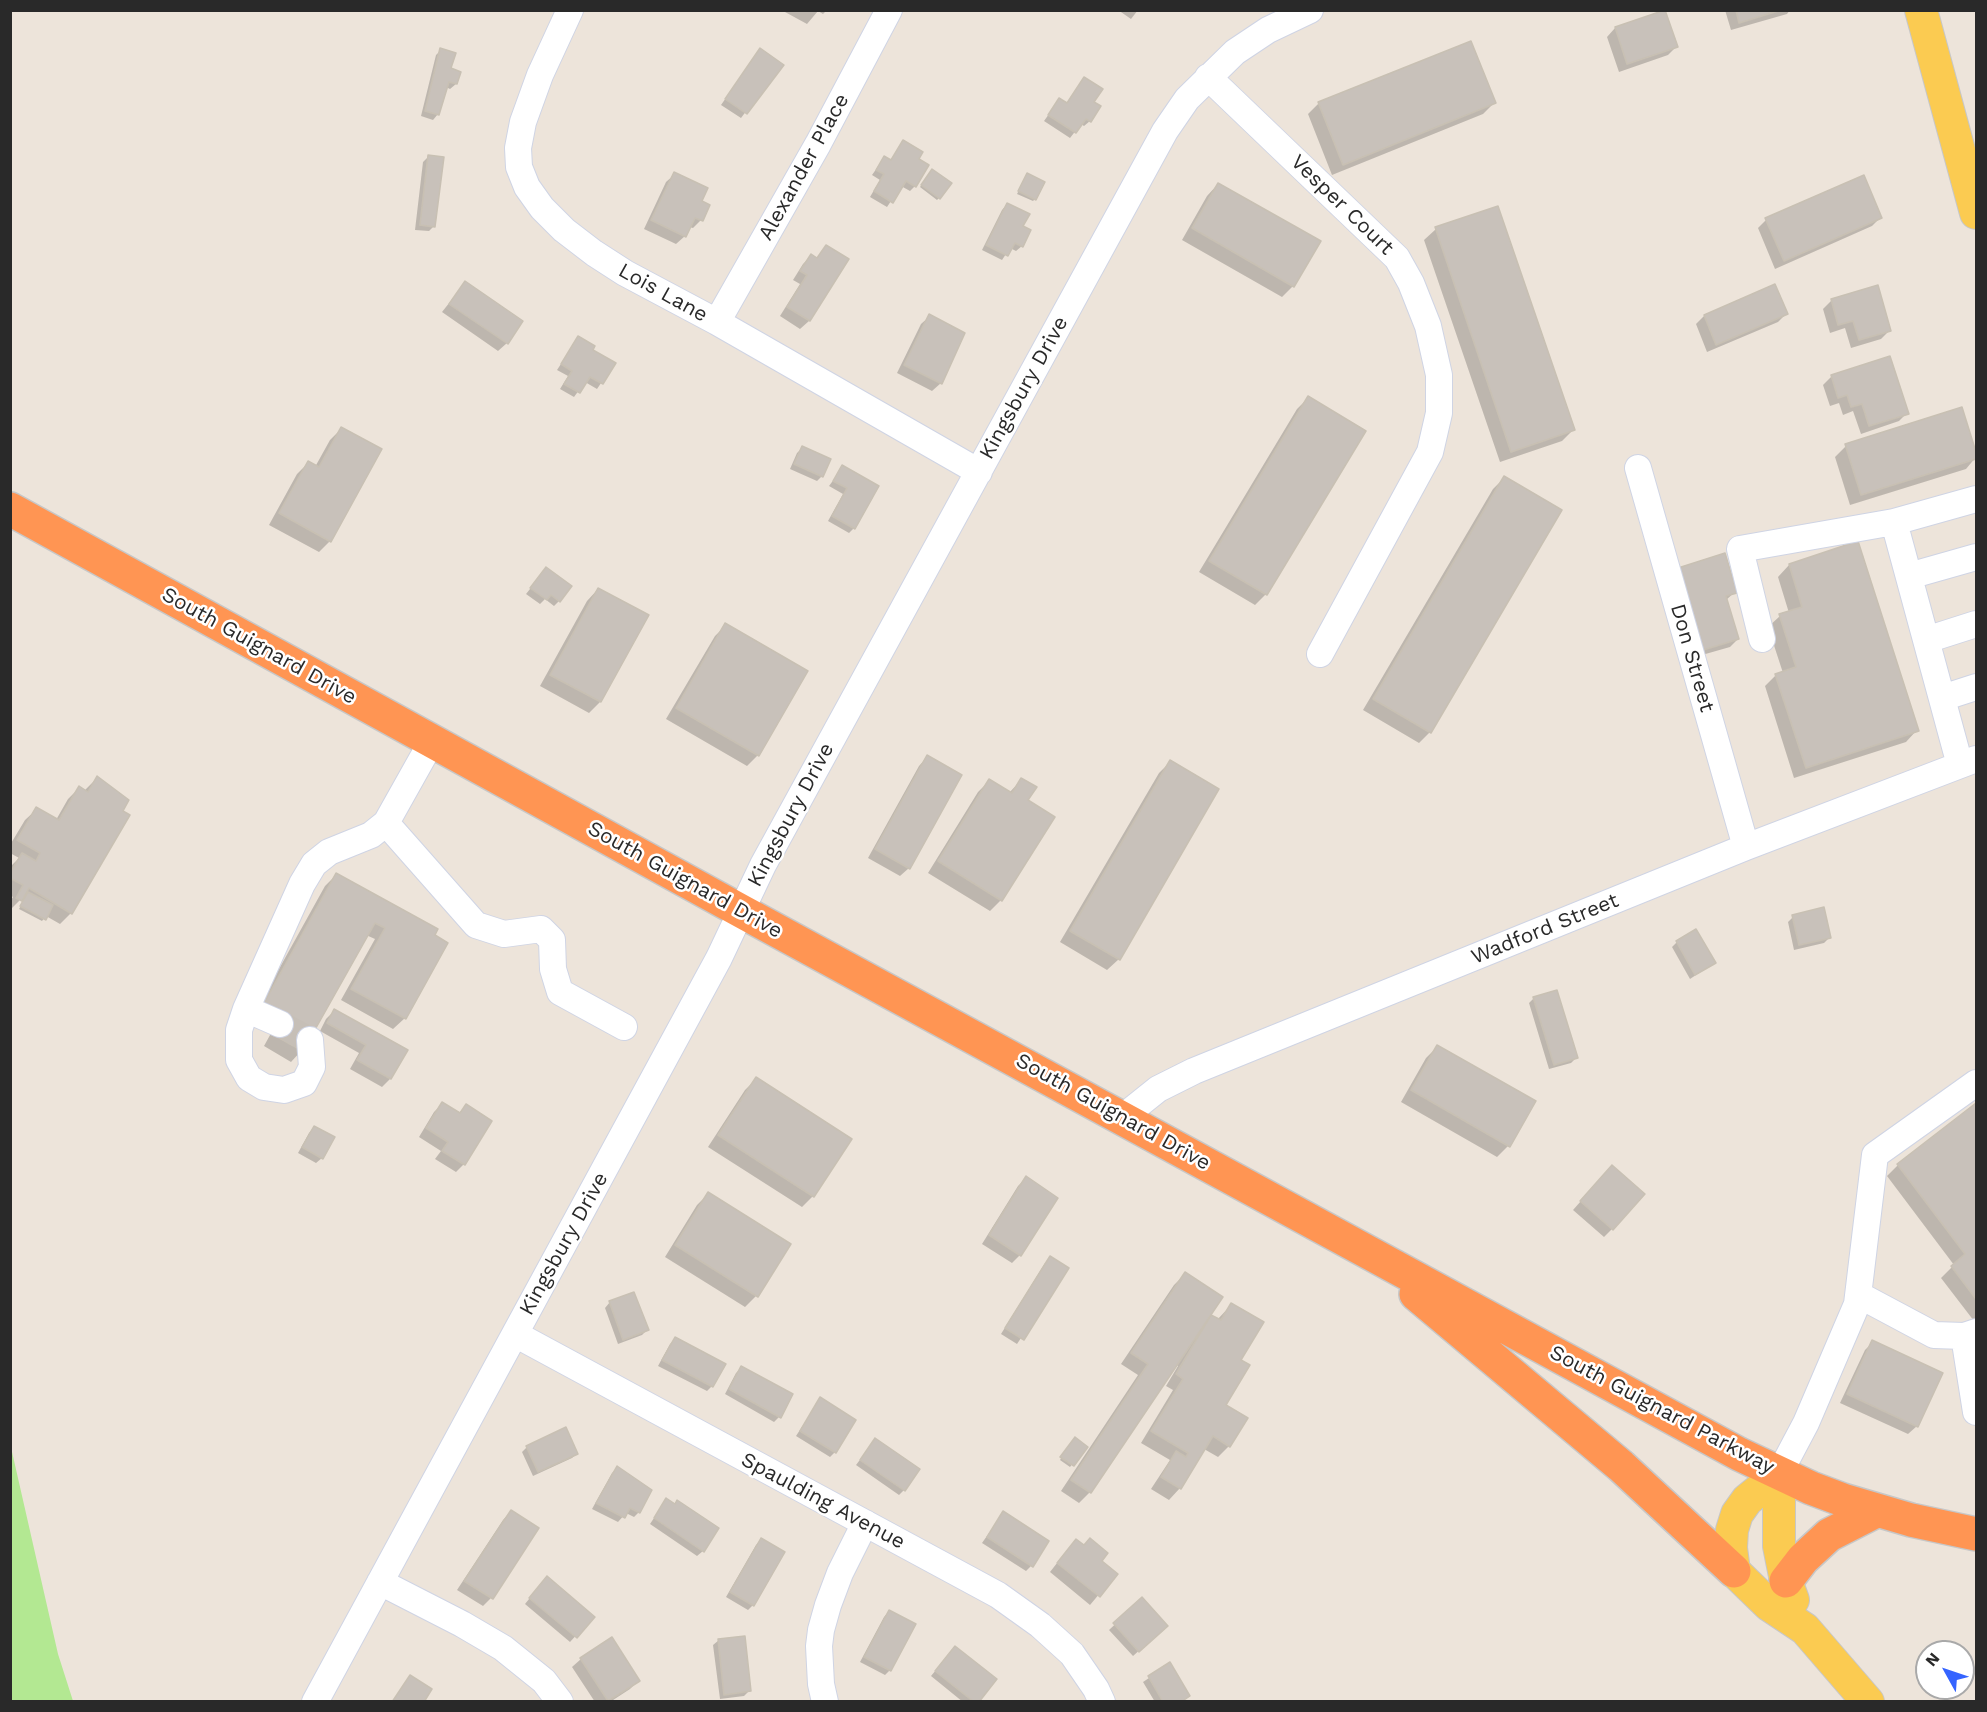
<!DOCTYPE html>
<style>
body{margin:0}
#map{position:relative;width:1987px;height:1712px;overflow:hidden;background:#ede4da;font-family:"Work Sans",sans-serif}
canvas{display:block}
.frame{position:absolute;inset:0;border:12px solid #292929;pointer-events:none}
.north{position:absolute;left:1915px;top:1640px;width:60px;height:60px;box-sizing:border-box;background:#fff;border:2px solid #a9a9a9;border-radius:50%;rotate:310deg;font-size:16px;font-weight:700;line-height:24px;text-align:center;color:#292929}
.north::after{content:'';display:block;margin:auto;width:21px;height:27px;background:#3564ff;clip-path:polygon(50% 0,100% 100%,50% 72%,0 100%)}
</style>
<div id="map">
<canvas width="1987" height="1712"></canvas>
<div class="frame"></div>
<div class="north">N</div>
</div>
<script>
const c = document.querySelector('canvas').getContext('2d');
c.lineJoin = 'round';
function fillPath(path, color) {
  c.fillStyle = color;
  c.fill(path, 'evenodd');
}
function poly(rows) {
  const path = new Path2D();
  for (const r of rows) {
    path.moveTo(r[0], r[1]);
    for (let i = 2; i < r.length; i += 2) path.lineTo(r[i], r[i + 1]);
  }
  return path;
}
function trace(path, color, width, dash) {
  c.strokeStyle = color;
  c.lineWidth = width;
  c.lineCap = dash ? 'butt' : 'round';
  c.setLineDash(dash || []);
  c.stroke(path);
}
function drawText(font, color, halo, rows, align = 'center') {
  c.font = font + ' "Work Sans",sans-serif';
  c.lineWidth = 5;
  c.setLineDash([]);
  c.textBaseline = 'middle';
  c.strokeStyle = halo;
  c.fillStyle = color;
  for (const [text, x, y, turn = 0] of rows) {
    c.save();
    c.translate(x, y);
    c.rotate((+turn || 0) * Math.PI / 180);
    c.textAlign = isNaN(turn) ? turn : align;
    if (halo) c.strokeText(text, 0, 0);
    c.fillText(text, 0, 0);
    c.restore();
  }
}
fillPath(poly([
 [10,1443,58,1654,73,1701,11,1701]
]), '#b3e892');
fillPath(poly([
 [786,10,827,10,823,14,818,11,807,24,785,12],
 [1118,10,1138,10,1131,19],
 [1725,10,1790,10,1787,14,1731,30],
 [1615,28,1676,47,1668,55,1619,72,1607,37],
 [441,50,456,84,450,89,446,87,438,114,433,120,421,116,436,55],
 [755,56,781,65,741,118,721,105],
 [1084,79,1092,102,1090,121,1084,126,1081,124,1070,138,1044,121,1059,100,1066,104],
 [1319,103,1494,103,1483,114,1332,175,1308,114],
 [903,142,917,160,915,186,910,191,901,186,887,207,870,197,880,180,872,175,884,158,890,161],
 [429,156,434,226,429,231,415,230,423,162],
 [930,173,939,198,937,200,920,187],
 [675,174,700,202,701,220,693,228,689,227,685,236,676,244,644,229,666,182],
 [1027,175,1035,199,1033,201,1017,194],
 [1218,184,1293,286,1282,297,1182,240,1207,196],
 [1007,204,1021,227,1022,246,1016,251,1010,248,1002,260,982,250,1002,210],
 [1497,208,1573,430,1562,441,1500,462,1424,240,1436,229],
 [1880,218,1872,226,1775,269,1758,228,1766,220],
 [826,246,847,259,809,321,800,329,780,316,800,284,793,280,803,264,811,256,816,259],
 [465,283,507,343,498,351,442,312],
 [1774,286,1786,314,1778,322,1707,352,1696,324,1704,316],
 [1877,287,1889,331,1881,339,1851,348,1845,328,1830,333,1823,309,1831,301],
 [930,316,941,383,932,391,897,373,921,324],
 [578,338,591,350,614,364,597,389,585,382,574,397,560,389,568,376,557,370],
 [1889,358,1907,413,1899,421,1861,434,1853,411,1843,415,1839,403,1830,406,1823,385,1831,377],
 [1308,398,1266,594,1255,605,1199,572,1297,409],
 [1962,409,1976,457,1966,469,1850,505,1835,457,1846,446],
 [341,429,330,541,319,552,269,525,297,474,308,463,315,467,330,440],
 [802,448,822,476,817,481,790,469,797,453],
 [843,467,877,486,854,528,849,533,828,521,843,494,829,486],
 [1504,478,1430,732,1419,743,1363,710,1493,489],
 [1857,543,1917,730,1906,742,1794,778,1765,686,1776,675,1783,673,1768,627,1780,616,1789,613,1778,577,1789,565],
 [546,569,559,601,554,606,545,599,540,604,526,594],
 [1670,577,1735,592,1726,600,1738,639,1730,647,1695,657],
 [598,589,647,616,600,702,589,713,540,686,587,601],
 [726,625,758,755,747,766,666,719,715,636],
 [927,757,909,868,900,876,868,858,919,766],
 [1170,762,1119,959,1107,970,1060,942,1159,773],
 [97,778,71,913,60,924,46,916,42,921,19,909,23,902,20,900,10,910,10,902,13,897,10,895,10,867,19,858,10,853,10,845,25,820,37,809,56,820,68,799,79,788,84,791],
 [1022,779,1026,801,1001,900,990,911,928,873,978,792,989,781,1009,793],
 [336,875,436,930,405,1018,393,1029,341,1000,375,939,366,935,302,1050,291,1062,264,1046,275,1026,254,1014,325,886],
 [1793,917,1830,937,1824,943,1794,950,1788,922],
 [1677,942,1714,963,1690,979,1672,947],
 [1534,998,1576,1058,1571,1063,1549,1069,1529,1003],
 [334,1011,406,1051,390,1079,382,1087,350,1069,359,1053,320,1031,326,1019],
 [1437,1047,1508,1146,1497,1157,1401,1102,1426,1058],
 [756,1079,850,1139,813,1196,802,1207,708,1147,745,1090],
 [442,1104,458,1114,466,1106,464,1164,456,1172,435,1159,441,1151,419,1137,434,1112],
 [1976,1105,1976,1319,1974,1321,1941,1278,1954,1265,1887,1176,1898,1165],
 [314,1127,322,1158,316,1163,298,1153,309,1133],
 [1604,1175,1612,1229,1604,1237,1573,1210],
 [1026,1178,1020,1255,1012,1263,982,1244,1018,1186],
 [708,1194,756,1296,745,1307,665,1257,697,1205],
 [1045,1263,1067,1269,1017,1344,1001,1334],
 [1185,1274,1209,1315,1217,1320,1231,1305,1239,1360,1224,1406,1229,1446,1218,1457,1204,1449,1180,1488,1169,1500,1151,1489,1170,1460,1141,1443,1173,1390,1166,1386,1178,1366,1176,1364,1090,1492,1079,1503,1061,1491,1138,1375,1121,1364,1174,1285],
 [610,1302,647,1330,642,1335,618,1344,605,1308],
 [675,1339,712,1386,707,1391,658,1366,670,1344],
 [1873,1342,1917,1426,1908,1434,1840,1403,1865,1350],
 [741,1368,779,1417,774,1422,725,1394,736,1373],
 [820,1399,835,1452,830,1457,796,1436],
 [875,1440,904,1490,899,1495,856,1465],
 [1073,1441,1086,1447,1070,1467,1060,1460],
 [527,1447,577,1453,572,1458,533,1476,522,1452],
 [617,1468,639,1512,634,1517,626,1513,618,1522,592,1509,612,1473],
 [662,1506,703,1551,697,1556,650,1524],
 [511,1511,537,1528,491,1598,483,1606,457,1590,503,1520],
 [1003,1513,1031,1566,1026,1571,982,1543],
 [761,1540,753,1605,748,1610,726,1597,756,1545],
 [1068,1549,1100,1561,1116,1574,1090,1605,1050,1572],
 [542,1583,593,1617,570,1642,525,1604],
 [1142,1599,1161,1631,1133,1656,1109,1630],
 [889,1611,890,1670,885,1675,860,1662,884,1617],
 [719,1640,749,1691,744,1696,720,1699,713,1645],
 [950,1653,977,1702,963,1702,931,1676],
 [581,1659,638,1681,630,1689,610,1702,595,1702,572,1667],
 [1170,1664,1188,1696,1182,1702,1155,1702,1143,1682]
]), '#0003');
const building = poly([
 [1665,10,1678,47,1627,64,1615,27,1665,10],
 [1736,10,1781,10,1739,23,1736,10],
 [1471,41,1496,103,1343,165,1318,102,1471,41],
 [440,48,456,53,451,68,461,72,457,84,449,82,439,115,425,111,440,48],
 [760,48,784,65,747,114,725,99,760,48],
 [1084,77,1103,89,1094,102,1101,106,1091,122,1086,119,1076,133,1048,115,1059,98,1067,103,1084,77],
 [903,140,923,152,919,159,929,165,916,187,906,181,893,203,874,191,884,174,876,170,884,156,891,160,903,140],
 [428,155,444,157,435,227,420,225,428,155],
 [932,169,952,183,940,199,921,185,932,169],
 [674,172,708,188,702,201,710,205,703,221,695,218,686,237,651,220,674,172],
 [1027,173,1045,182,1036,200,1018,191,1027,173],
 [1864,175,1882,218,1784,261,1765,218,1864,175],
 [1218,183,1321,241,1294,287,1192,228,1218,183],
 [1007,203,1030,214,1023,226,1031,230,1023,247,1015,243,1008,256,986,245,1007,203],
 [1498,206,1575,430,1511,452,1435,227,1498,206],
 [826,245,849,259,810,321,787,307,807,275,800,271,811,254,817,258,826,245],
 [465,281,523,321,508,344,449,304,465,281],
 [1775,284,1788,314,1716,345,1704,315,1775,284],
 [1878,285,1891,331,1859,340,1853,321,1838,325,1831,299,1878,285],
 [929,314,965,333,942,384,904,365,929,314],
 [578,336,595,346,593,350,616,363,603,384,590,377,580,393,564,384,572,371,561,364,578,336],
 [1890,356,1909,414,1869,426,1862,404,1851,407,1847,395,1838,398,1831,375,1890,356],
 [1308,396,1366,431,1267,595,1209,561,1308,396],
 [1962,407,1976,452,1976,459,1861,495,1845,444,1962,407],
 [341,427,382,449,331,542,279,513,308,461,319,467,341,427],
 [802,446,831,459,823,477,794,464,802,446],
 [842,465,879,486,855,529,832,516,847,488,833,481,842,465],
 [1504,476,1562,510,1431,733,1373,699,1504,476],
 [1858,541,1919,731,1806,768,1775,674,1796,667,1779,614,1802,607,1789,564,1858,541],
 [1725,553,1737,593,1726,596,1739,639,1703,650,1678,568,1725,553],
 [546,567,572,586,560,602,551,595,547,600,530,588,546,567],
 [598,588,649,615,601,702,550,675,598,588],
 [725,623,808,671,759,756,676,708,725,623],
 [927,755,962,775,910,869,875,849,927,755],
 [1170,760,1219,789,1120,960,1070,931,1170,760],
 [97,776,129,800,123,811,130,815,72,914,29,888,22,901,16,898,23,885,10,878,10,873,22,853,36,861,40,853,17,840,36,807,59,820,79,786,88,792,97,776],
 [1021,778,1037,787,1028,800,1055,817,1002,901,938,861,989,779,1012,793,1021,778],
 [336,873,438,929,435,935,448,943,406,1019,351,989,385,928,375,923,303,1051,274,1035,285,1015,264,1003,336,873],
 [28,892,53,905,46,920,20,906,28,892],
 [1824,907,1831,938,1799,945,1792,915,1824,907],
 [1696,929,1716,963,1695,975,1676,941,1696,929],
 [1557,990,1578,1058,1554,1065,1533,997,1557,990],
 [334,1009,408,1050,391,1079,357,1060,366,1045,327,1023,334,1009],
 [1437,1045,1536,1101,1510,1147,1411,1090,1437,1045],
 [756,1077,852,1139,814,1197,718,1135,756,1077],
 [442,1102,460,1113,466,1104,492,1121,465,1165,442,1151,448,1142,426,1128,442,1102],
 [1976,1103,1976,1299,1951,1266,1965,1254,1897,1164,1976,1103],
 [314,1126,335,1137,323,1159,302,1147,314,1126],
 [1612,1165,1645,1194,1613,1230,1580,1201,1612,1165],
 [1026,1176,1058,1198,1021,1256,989,1235,1026,1176],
 [708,1192,791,1244,758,1297,675,1245,708,1192],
 [1050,1256,1069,1268,1024,1340,1005,1328,1050,1256],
 [1185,1272,1223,1297,1091,1493,1071,1480,1148,1364,1131,1353,1185,1272],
 [634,1292,649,1330,623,1340,609,1301,634,1292],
 [1231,1303,1264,1322,1241,1360,1250,1365,1226,1405,1248,1418,1230,1447,1213,1436,1181,1489,1161,1477,1176,1451,1186,1457,1188,1453,1151,1431,1183,1379,1176,1374,1211,1315,1221,1320,1231,1303],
 [675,1337,726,1364,713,1387,662,1360,675,1337],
 [1872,1340,1943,1373,1918,1427,1847,1394,1872,1340],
 [741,1366,793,1394,781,1418,729,1389,741,1366],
 [820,1397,856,1420,836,1453,800,1431,820,1397],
 [566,1427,578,1454,538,1472,526,1446,566,1427],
 [1075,1437,1088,1447,1074,1466,1060,1457,1075,1437],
 [875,1438,920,1469,905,1491,860,1460,875,1438],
 [617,1466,652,1490,640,1513,630,1508,625,1518,596,1503,617,1466],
 [666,1498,675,1504,677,1500,719,1528,704,1552,654,1518,666,1498],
 [511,1510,539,1528,493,1599,464,1581,511,1510],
 [1003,1511,1049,1541,1033,1567,987,1537,1003,1511],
 [761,1538,785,1552,754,1606,730,1592,761,1538],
 [1090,1538,1108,1553,1102,1561,1118,1574,1100,1597,1057,1563,1076,1539,1084,1545,1090,1538],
 [547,1576,595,1617,577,1638,529,1598,547,1576],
 [1142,1597,1168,1626,1139,1652,1113,1623,1142,1597],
 [889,1610,916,1624,891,1671,864,1657,889,1610],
 [745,1636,751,1691,724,1695,718,1639,745,1636],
 [612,1637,640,1681,608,1701,580,1658,612,1637],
 [955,1646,997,1679,979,1702,974,1702,935,1671,955,1646],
 [1170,1662,1190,1696,1181,1702,1163,1702,1148,1676,1170,1662],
 [410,1675,432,1689,424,1702,392,1702,410,1675]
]);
fillPath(building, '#c8c1ba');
trace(building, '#c8c0b3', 1.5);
trace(poly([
 [280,1024,310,1040]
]), '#c6bfb7', 26, [26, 13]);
const minor = poly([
 [570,10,540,75,523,122,518,148,519,167,527,187,542,208,564,230,594,253,625,273,717,322,979,472],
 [1208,77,1397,258,1411,283,1428,326,1439,375,1439,413,1430,452,1320,654],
 [717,322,818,144,889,10],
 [1638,468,1746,847],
 [1909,576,1976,557],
 [1762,639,1740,549,1894,522],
 [1926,640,1976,624],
 [1942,698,1976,687],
 [1960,765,1894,522,1976,499],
 [386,823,476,925,504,934,541,929,552,940,553,969,560,992,624,1027],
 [246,1009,280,1024],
 [310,1040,312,1067,304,1083,284,1090,264,1087,249,1078,239,1060,239,1030,246,1009,302,884,314,864,329,852,371,835,386,823,432,741],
 [1123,1117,1158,1089,1194,1071,1746,847,1976,759],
 [1859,1295,1934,1335,1964,1336,1976,1332],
 [515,1334,998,1595,1040,1625,1072,1654,1096,1689,1102,1702],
 [1964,1336,1976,1412],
 [1779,1474,1806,1423,1857,1304,1875,1155,1976,1083],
 [380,1582,462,1624,503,1648,544,1681,560,1702],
 [315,1702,719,958,763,865,1165,131,1187,99,1235,52,1268,30,1310,10],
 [825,1702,821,1684,819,1646,821,1630,828,1605,840,1573,865,1523]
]);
const major = poly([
 [1921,10,1976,213],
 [1779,1474,1747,1500,1737,1514,1732,1530,1731,1548,1734,1571,1769,1605,1805,1629,1868,1702],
 [1779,1474,1779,1546,1786,1581,1793,1600]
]);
const highway = poly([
 [10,509,741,911,1739,1454,1811,1488,1843,1500,1911,1520,1976,1534],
 [1416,1294,1621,1466,1734,1571],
 [1786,1581,1803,1559,1829,1535,1876,1511]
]);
trace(minor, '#cfd4e4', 28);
trace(major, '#c7c7c7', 34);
trace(highway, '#c7c7c7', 36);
trace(minor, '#fff', 26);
trace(major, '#fbcb51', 32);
trace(highway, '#ff9553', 33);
drawText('21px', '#292929', '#fff', [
 ["Alexander Place",804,167,-61],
 ["Vesper Court",1342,205,44],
 ["Lois Lane",663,293,29],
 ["Kingsbury Drive",1024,388,-61],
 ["South Guignard Drive",259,646,29],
 ["Don Street",1692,658,74],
 ["Kingsbury Drive",791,815,-62],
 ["South Guignard Drive",685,880,29],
 ["Wadford Street",1545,929,-22],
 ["South Guignard Drive",1113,1112,29],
 ["Kingsbury Drive",564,1244,-61],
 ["South Guignard Parkway",1662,1410,28],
 ["Spaulding Avenue",823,1501,28]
]);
</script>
